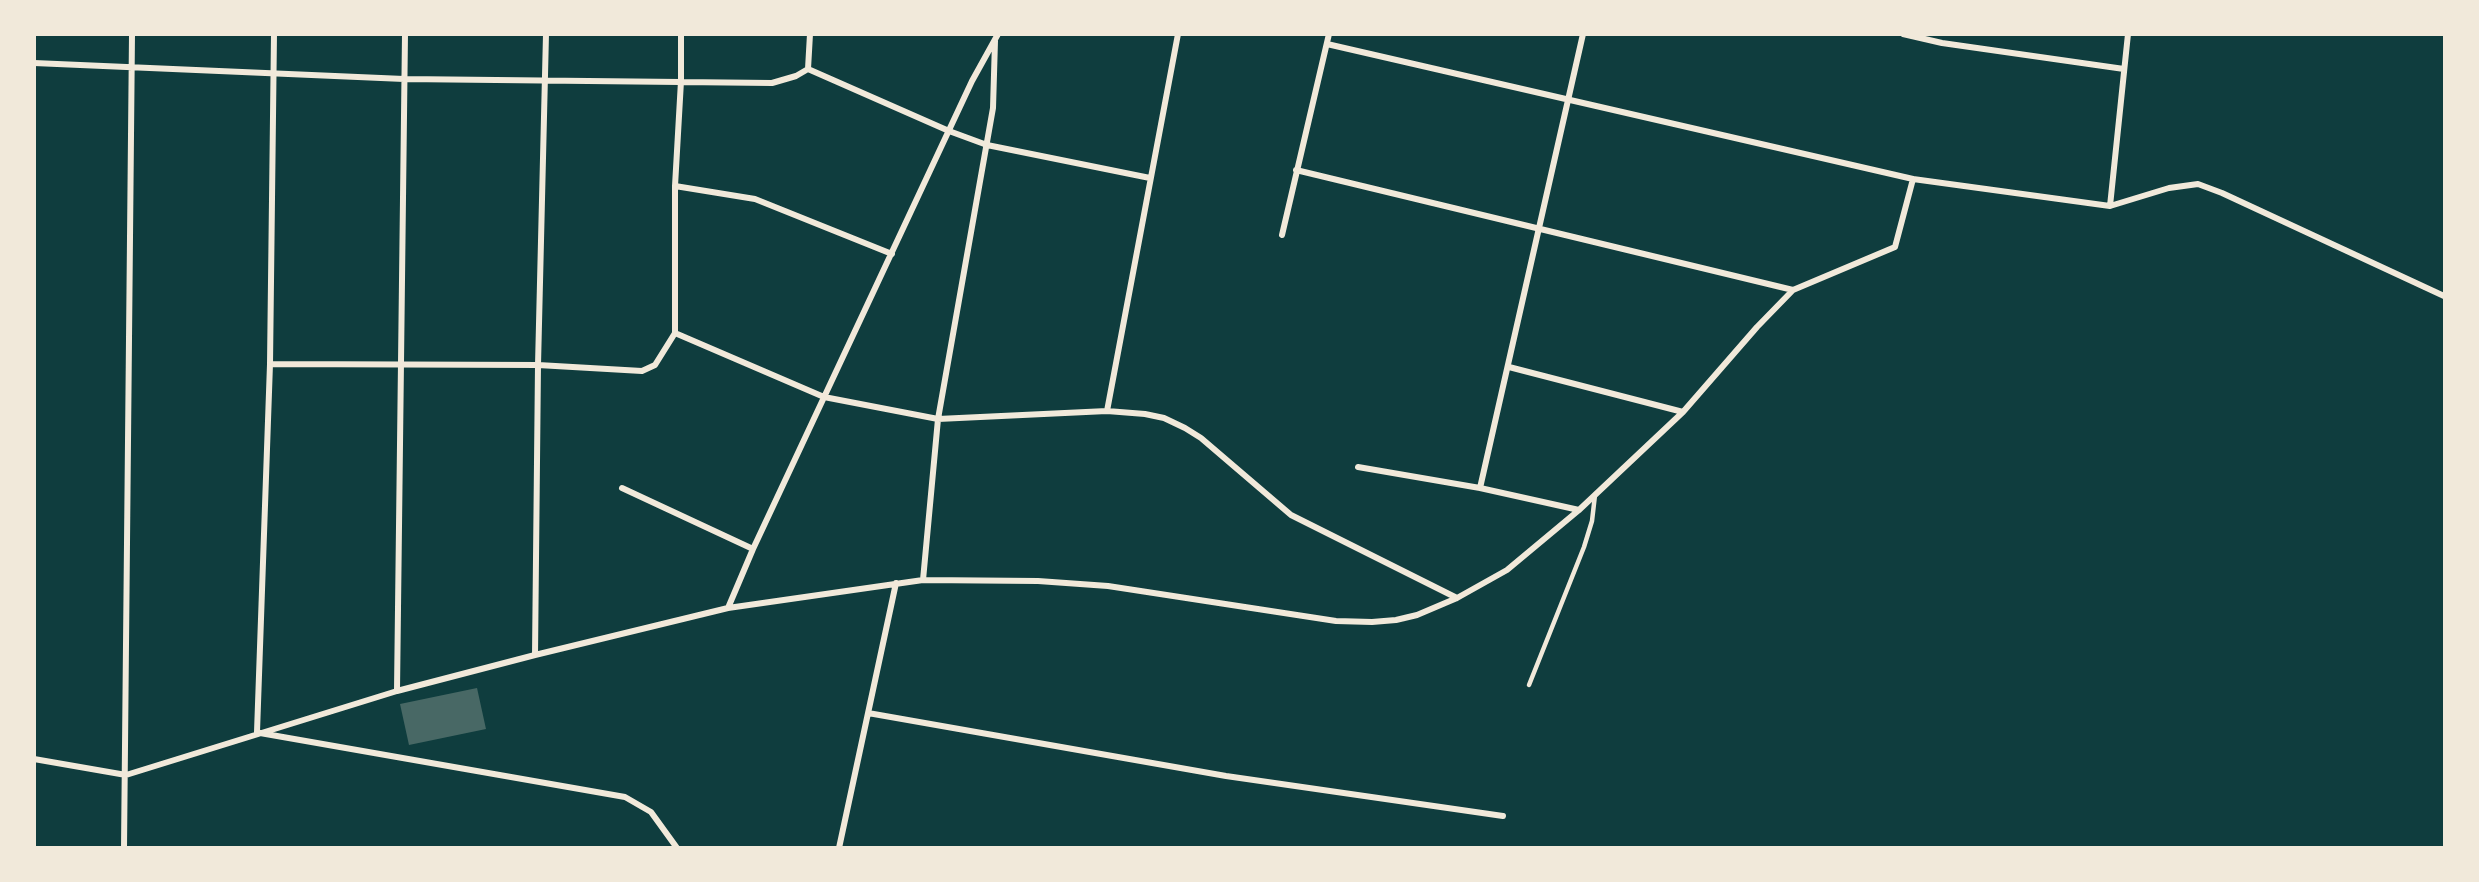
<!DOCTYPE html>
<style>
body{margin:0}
#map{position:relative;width:2479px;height:882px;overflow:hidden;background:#0f3d3e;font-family:Arial,sans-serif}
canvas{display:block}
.frame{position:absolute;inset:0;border:36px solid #f1e9da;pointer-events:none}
</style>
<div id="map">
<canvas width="2479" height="882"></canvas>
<div class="frame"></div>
</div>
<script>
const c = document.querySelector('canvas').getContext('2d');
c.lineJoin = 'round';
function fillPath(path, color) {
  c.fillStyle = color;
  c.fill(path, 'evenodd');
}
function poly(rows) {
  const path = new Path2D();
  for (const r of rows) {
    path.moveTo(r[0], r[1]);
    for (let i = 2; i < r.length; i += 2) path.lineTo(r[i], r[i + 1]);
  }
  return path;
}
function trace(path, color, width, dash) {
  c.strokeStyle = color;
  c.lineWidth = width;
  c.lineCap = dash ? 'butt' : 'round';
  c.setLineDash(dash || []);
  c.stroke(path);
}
fillPath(poly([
 [477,688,486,729,409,745,400,704]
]), '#486865');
trace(poly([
 [1529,685,1584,547,1592,521,1595,495]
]), '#f1e9da', 4.5);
trace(poly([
 [1903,34,1942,43,2124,69],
 [1327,44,1913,179,2110,206,2169,188,2198,184,2222,193,2444,296],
 [34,63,404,79,772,83,796,76,808,69,810,34],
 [808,69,949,131,987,145,1150,178],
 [1296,170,1793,290],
 [675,186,755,199,892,254],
 [2110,206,2128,34],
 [1282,235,1329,34],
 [675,333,824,397,938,419,1107,411,1145,414,1164,418,1185,428,1201,438,1291,515,1457,598],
 [270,364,538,365,642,371,655,365,675,333,675,186,681,81,681,34],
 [1509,367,1683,412],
 [1107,411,1178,34],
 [1358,467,1480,488,1579,510],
 [622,488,753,549],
 [1480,488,1583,34],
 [923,580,938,419,993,108,995,41],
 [728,608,753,549,972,81,998,34],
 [535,655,538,365,546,34],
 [397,691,405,34],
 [868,713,1226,776,1503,816],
 [257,732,270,364,274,34],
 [260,733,625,797,651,812,677,848],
 [34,759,126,775,397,691,535,655,728,608,923,580,1038,581,1108,586,1336,621,1372,622,1396,620,1417,615,1457,598,1507,570,1579,510,1683,412,1757,327,1793,290,1895,247,1913,179],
 [124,848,132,34],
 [839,848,896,583]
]), '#f1e9da', 6);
</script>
